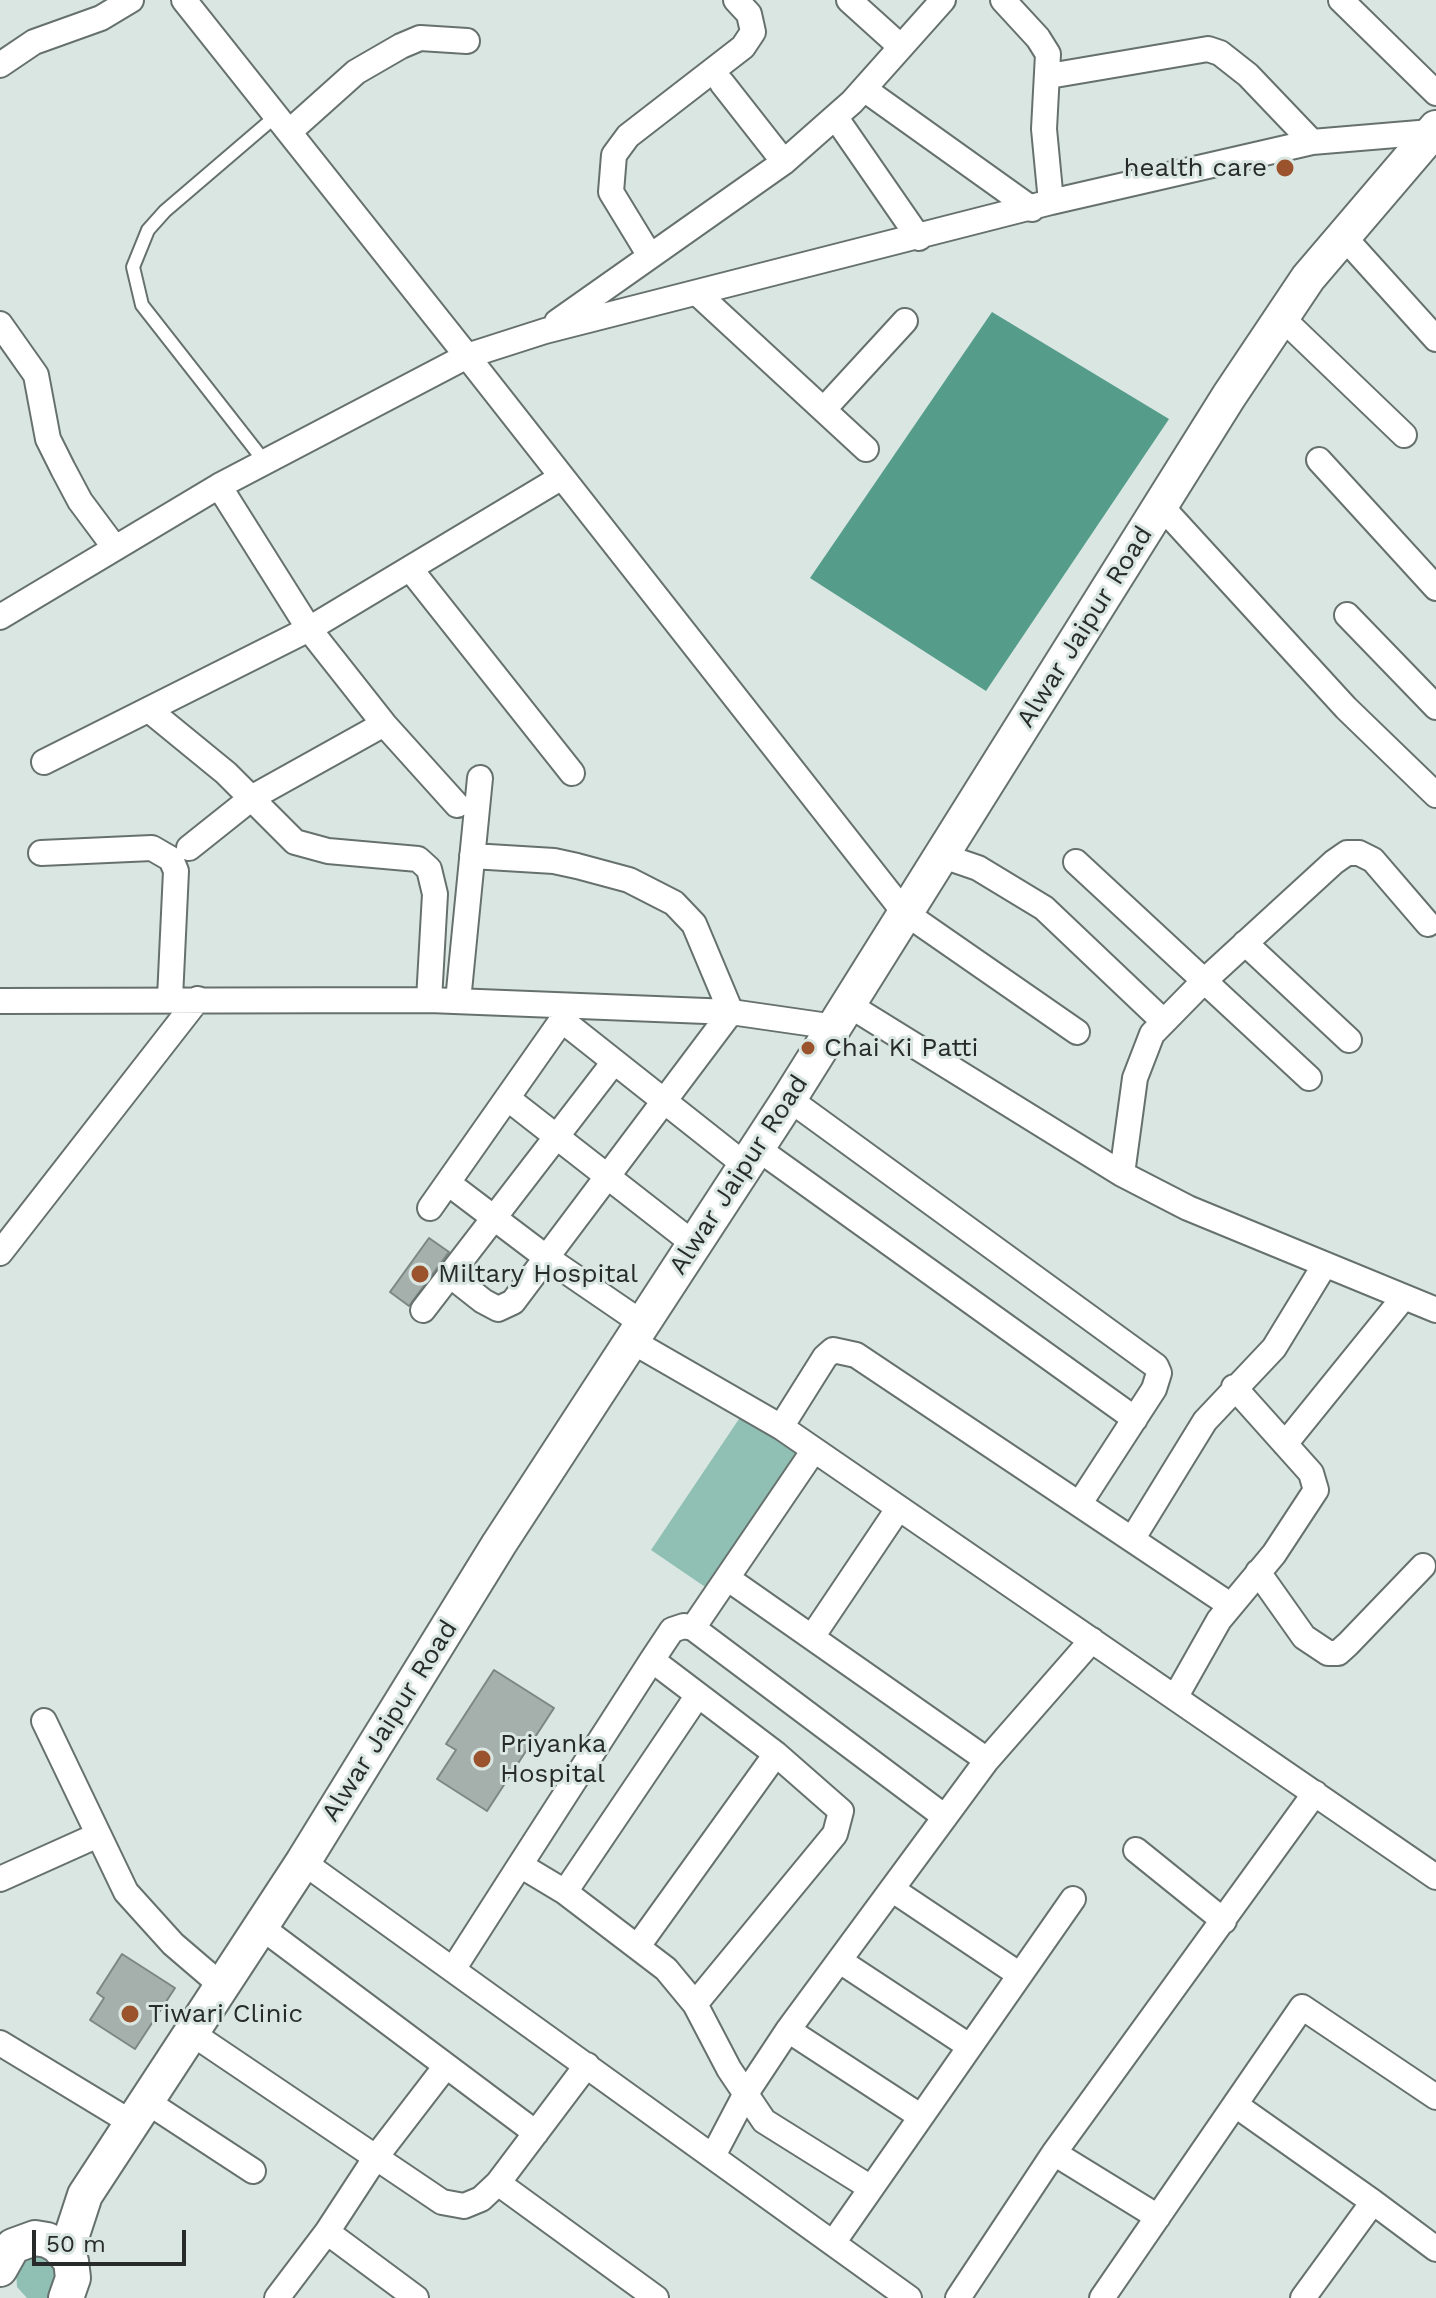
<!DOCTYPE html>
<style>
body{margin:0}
#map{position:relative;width:1436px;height:2298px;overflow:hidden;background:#dae6e2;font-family:"Work Sans",sans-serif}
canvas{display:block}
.scale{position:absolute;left:32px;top:2230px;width:154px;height:36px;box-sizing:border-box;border:4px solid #272c2a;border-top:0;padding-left:10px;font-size:24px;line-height:28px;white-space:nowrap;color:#272c2a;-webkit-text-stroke:6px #dae6e2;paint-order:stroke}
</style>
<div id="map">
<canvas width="1436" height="2298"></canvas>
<div class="scale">50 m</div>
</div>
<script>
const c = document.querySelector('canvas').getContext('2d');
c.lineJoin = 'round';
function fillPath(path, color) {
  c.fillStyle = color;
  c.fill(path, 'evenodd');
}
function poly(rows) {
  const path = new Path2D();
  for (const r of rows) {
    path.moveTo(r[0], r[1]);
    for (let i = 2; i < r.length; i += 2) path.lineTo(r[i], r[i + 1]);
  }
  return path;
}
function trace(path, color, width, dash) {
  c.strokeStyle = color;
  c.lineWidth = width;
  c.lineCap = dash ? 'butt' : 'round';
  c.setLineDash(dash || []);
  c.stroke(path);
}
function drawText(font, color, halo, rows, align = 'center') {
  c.font = font + ' "Work Sans",sans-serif';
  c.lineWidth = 6;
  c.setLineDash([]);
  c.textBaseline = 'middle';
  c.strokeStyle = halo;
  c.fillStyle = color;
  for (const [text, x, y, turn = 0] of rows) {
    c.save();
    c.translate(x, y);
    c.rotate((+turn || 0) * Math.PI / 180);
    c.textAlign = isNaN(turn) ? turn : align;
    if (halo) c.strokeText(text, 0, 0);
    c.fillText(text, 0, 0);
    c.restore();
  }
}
fillPath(poly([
 [741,1416,807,1461,717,1595,651,1550],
 [33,2253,61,2262,54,2298,27,2298,17,2287,16,2270]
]), '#90c0b3');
fillPath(poly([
 [992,312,1169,419,986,691,810,578]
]), '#559c8a');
const building = poly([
 [429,1238,449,1252,409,1306,390,1292,429,1238],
 [494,1670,554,1708,487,1811,437,1779,456,1750,446,1744,494,1670],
 [122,1954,175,1988,135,2049,90,2020,104,1998,97,1993,122,1954]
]);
fillPath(building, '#a5b0ad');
trace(building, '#7c8783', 2);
const service = poly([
 [265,462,142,305,133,267,148,230,165,211,276,116]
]);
const minor = poly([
 [184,0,467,356,545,331,1051,202,1312,142,1431,132,1436,137],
 [849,0,901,47],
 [1003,0,1038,38,1048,54,1044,129,1051,202],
 [1341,0,1436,93],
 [0,65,34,42,101,18,131,0],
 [1049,76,1208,49,1220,53,1248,75,1312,142],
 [722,83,784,162],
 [864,89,1032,209],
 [836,118,919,238],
 [289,132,356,72,401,46,420,38,467,41],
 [1343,236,1436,339],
 [650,256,611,192,614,155,628,136,743,47,753,32,749,14,736,0],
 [697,293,866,449],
 [1281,317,1404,435],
 [557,322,784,162,852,102,943,0],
 [0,324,36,375,48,439,63,469,80,501,115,548],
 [825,408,905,321],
 [1319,460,1436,588],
 [219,486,309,629,384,724,457,805],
 [1161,506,1346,708,1436,795],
 [411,570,572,773],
 [1347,615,1436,707],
 [0,617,219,486,467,356,904,912,1077,1032],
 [149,710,226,773,295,842,328,851,418,859,429,869,435,894,429,1000],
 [44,762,309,629,562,477],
 [189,848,253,797,384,724],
 [41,853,152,848,171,859,176,871,170,998],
 [940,855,978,868,1044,908,1162,1020],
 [1076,862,1309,1078],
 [1245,943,1349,1040],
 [0,1001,429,1000,731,1012,835,1027],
 [458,1001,480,778],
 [849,1005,1122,1174,1188,1208,1436,1310],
 [563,1021,745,1165],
 [507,1098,694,1244],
 [789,1099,1156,1366,1159,1373,1154,1389,1080,1503],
 [757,1148,1135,1419],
 [1122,1174,1135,1078,1152,1034,1203,982,1334,862,1347,853,1359,853,1373,860,1428,924],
 [448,1183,547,1258,642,1323],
 [430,1208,571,1007],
 [0,1253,198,999],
 [450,1275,483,1301,498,1309,513,1302,731,1012,694,924,674,903,629,880,577,866,554,861,472,856],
 [423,1310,614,1062],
 [630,1340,781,1427,1436,1877],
 [781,1427,825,1357,833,1350,856,1355,1230,1605],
 [1285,1444,1404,1297],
 [1133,1538,1205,1421,1274,1348,1324,1266],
 [1258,1572,1304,1637,1328,1653,1338,1653,1348,1644,1423,1566],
 [727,1578,987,1760],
 [693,1628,814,1450],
 [812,1637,898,1509],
 [652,1660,776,1754,841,1811,835,1834,695,2004],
 [1176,1696,1219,1620,1274,1554,1316,1490,1311,1473,1234,1387],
 [44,1721,126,1892,173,1944,222,1986],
 [1136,1850,1224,1921],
 [303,1862,909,2298],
 [0,1879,98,1835],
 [893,1890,1020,1975],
 [565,1892,698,1695],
 [261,1927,536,2133],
 [638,1946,776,1754],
 [840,1961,969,2046],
 [454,1968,520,1865],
 [788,2030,920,2116],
 [190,2032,442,2202,464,2206,481,2199,498,2183,587,2065],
 [0,2043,132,2123],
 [146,2101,253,2171],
 [1237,2106,1373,2202,1303,2298],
 [1054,2153,1158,2217],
 [713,2156,745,2095,788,2030,987,1760,1092,1640],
 [498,2183,656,2298],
 [871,2188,764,2121,729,2069,695,2004,666,1969,565,1892,520,1865,652,1660,672,1630,684,1626,693,1628,945,1817],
 [1373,2202,1436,2249],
 [327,2232,416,2298],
 [833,2243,1073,1899],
 [277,2298,327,2232,376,2157,446,2066],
 [958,2298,1054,2153,1315,1793],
 [1102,2298,1302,2007,1436,2097]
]);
const secondary = poly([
 [66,2253,85,2195,303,1862,499,1544,789,1099,1229,396,1308,278,1436,128],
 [0,2269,13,2246,35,2238,47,2240,57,2245,71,2261,73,2278,66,2298]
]);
trace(service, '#66716e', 16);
trace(minor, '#66716e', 28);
trace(secondary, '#66716e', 38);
trace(service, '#fff', 12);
trace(minor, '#fff', 24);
trace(secondary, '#fff', 34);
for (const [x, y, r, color] of [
 [1285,168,10,"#9a532c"],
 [808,1048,8,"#9a532c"],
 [420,1274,10,"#9a532c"],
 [482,1759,10,"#9a532c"],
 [130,2014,10,"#9a532c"]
]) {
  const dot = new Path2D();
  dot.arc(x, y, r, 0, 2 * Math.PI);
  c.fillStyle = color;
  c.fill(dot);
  trace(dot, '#dae6e2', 3);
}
drawText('26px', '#272c2a', '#dae6e2', [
 ["health care",1267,168,"right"],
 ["Chai Ki Patti",824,1048],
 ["Miltary Hospital",438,1274],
 ["Priyanka",500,1744],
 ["Hospital",500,1774],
 ["Tiwari Clinic",148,2014]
], 'left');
drawText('26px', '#272c2a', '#dae6e2', [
 ["Alwar Jaipur Road",1085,627,-58],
 ["Alwar Jaipur Road",739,1175,-57],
 ["Alwar Jaipur Road",390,1721,-58]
]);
</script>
